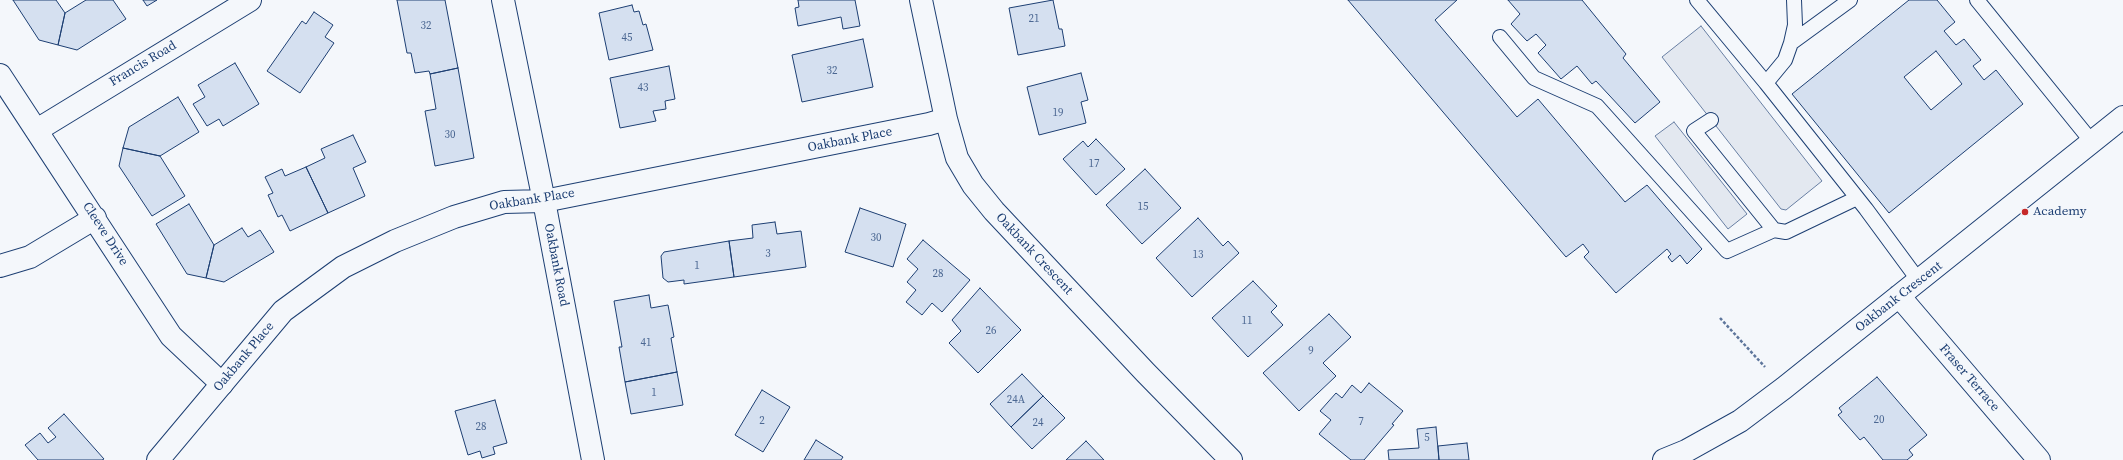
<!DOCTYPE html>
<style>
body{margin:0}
canvas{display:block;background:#f4f7fb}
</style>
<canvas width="2123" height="460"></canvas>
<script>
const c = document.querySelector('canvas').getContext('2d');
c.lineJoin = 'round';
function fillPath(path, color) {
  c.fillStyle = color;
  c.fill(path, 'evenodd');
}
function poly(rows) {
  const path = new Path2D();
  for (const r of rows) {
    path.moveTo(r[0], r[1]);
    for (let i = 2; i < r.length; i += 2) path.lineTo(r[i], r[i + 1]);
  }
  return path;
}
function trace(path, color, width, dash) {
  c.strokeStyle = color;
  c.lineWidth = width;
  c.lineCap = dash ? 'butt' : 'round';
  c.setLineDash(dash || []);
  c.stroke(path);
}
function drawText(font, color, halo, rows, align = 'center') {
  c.font = font + ' "Source Serif 4",serif';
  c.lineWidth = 3;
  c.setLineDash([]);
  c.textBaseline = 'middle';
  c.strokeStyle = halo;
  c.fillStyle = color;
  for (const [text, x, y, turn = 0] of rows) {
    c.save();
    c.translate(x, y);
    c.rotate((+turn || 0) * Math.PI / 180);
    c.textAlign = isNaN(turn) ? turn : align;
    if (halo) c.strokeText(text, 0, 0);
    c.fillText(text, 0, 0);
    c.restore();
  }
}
const parking = poly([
 [1701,26,1822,181,1786,210,1781,209,1662,57,1701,26],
 [1674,122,1747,214,1728,229,1655,136,1674,122]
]);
fillPath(parking, '#e3e8f0');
trace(parking, '#687fa3', 1);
const building = poly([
 [13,0,56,0,65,13,58,45,39,40,13,0],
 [86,0,113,0,126,19,77,50,58,45,65,13,86,0],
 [143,0,157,0,147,6,143,0],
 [397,0,445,0,458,68,430,74,429,71,415,73,411,53,407,53,397,0],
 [798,0,855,0,860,26,843,29,841,17,798,26,795,8,799,7,798,0],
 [1053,0,1059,29,1062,29,1065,46,1018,55,1009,8,1053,0],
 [1348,0,1457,0,1435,20,1517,117,1538,99,1625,202,1647,185,1702,249,1687,264,1680,255,1672,262,1668,257,1671,254,1667,249,1616,293,1584,257,1589,252,1583,244,1566,257,1348,0],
 [1508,0,1582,0,1626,54,1623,58,1660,102,1635,123,1596,81,1592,84,1577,66,1561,79,1538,53,1546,45,1536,34,1527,41,1511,24,1520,14,1508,0],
 [1909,0,1937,0,1955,22,1944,31,1956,45,1964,39,1981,60,1973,66,1984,80,1996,70,2023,104,1889,213,1792,94,1909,0],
 [1936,51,1962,84,1931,110,1904,77,1936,51],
 [632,5,634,12,639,11,643,25,646,24,653,50,609,60,599,13,632,5],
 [314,12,333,25,325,37,334,43,300,93,267,71,302,21,306,24,314,12],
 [863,39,873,87,802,102,792,55,863,39],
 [235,63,259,104,223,126,219,119,207,126,193,104,205,97,198,85,235,63],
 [669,66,675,99,665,101,666,109,653,111,656,121,620,128,610,78,669,66],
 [458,68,474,158,435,166,425,111,436,109,430,74,458,68],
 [1081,73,1088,100,1081,102,1086,123,1039,135,1027,87,1081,73],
 [178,97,199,132,160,156,123,148,129,127,178,97],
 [353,135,366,162,353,168,365,196,328,213,306,167,325,158,321,149,353,135],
 [1096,139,1125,169,1096,195,1063,159,1083,141,1088,147,1096,139],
 [123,148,160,156,185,196,152,216,119,166,123,148],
 [306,167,328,213,290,231,282,215,278,217,268,195,273,193,265,177,282,169,285,176,306,167],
 [1145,169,1181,208,1142,244,1106,205,1145,169],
 [189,204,214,245,206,278,187,274,156,224,189,204],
 [860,208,906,224,893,267,845,252,860,208],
 [1198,218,1223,246,1228,241,1239,253,1192,297,1156,258,1198,218],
 [775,222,777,234,801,231,806,267,734,277,729,241,753,238,752,225,775,222],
 [242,228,248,237,260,230,274,252,224,282,206,278,214,245,242,228],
 [923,240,970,280,942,312,932,303,922,315,906,302,916,290,907,282,918,269,907,259,923,240],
 [729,241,734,277,684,284,684,280,668,282,663,278,661,256,664,252,729,241],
 [1253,281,1277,306,1271,312,1283,325,1248,357,1212,318,1253,281],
 [980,288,1021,330,978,373,949,343,961,331,952,320,980,288],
 [649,295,651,308,668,305,674,337,671,338,677,372,625,382,619,347,622,347,614,301,649,295],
 [1329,314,1351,337,1323,363,1336,376,1299,411,1263,373,1329,314],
 [677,372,683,405,631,414,625,382,677,372],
 [1022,374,1043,396,1011,427,990,404,1022,374],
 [1877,377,1927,435,1909,450,1913,455,1907,460,1883,460,1864,437,1860,440,1838,415,1842,412,1839,408,1877,377],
 [1369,383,1403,411,1392,424,1394,425,1364,460,1351,460,1319,434,1331,420,1320,411,1336,393,1342,398,1352,385,1361,393,1369,383],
 [762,390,790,407,763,452,735,435,762,390],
 [1043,396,1065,418,1032,449,1011,427,1043,396],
 [495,400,507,443,493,447,495,454,482,458,480,451,468,455,455,411,495,400],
 [64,414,104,459,102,460,38,460,25,445,40,433,48,443,56,437,48,428,64,414],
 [1436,427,1439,460,1389,460,1388,450,1419,448,1417,429,1436,427],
 [816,440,843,457,841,460,804,460,816,440],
 [1086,441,1104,460,1066,460,1086,441],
 [1467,443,1469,460,1439,460,1438,446,1467,443]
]);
fillPath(building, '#d5e0f0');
trace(building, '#1d3f73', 1);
const service = poly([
 [1697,0,1766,83,1866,209,1919,281],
 [1977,0,2092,142],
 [1500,37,1534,78,1597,106,1727,251,1774,230],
 [1791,43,1850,0],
 [1766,83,1785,60,1791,43,1795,25,1794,0],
 [1711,120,1694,131,1774,230,1786,232,1857,198]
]);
const minor = poly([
 [921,0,946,119,957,158,973,185,994,211,1145,372,1231,460],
 [0,75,171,336,222,384],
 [37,130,250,0],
 [0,266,30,257,95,218],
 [1899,296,2039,460],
 [593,460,544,201,929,124,946,119],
 [1664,460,1686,451,1740,421,1784,388,2123,117]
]);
const tertiary = poly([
 [158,460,283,311,343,267,395,241,454,217,504,202,544,201,503,0]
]);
trace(service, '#1d3f73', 16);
trace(minor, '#1d3f73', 24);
trace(tertiary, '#1d3f73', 24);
trace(poly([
 [1720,318,1765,367]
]), '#5e769c', 2.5, [3, 2]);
trace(service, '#f4f7fb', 14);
trace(minor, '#f4f7fb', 22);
trace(tertiary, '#f4f7fb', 22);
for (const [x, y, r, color] of [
 [2025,212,4,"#c62828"]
]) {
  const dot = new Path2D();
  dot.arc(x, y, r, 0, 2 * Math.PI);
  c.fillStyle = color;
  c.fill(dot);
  trace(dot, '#f4f7fb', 1.5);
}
drawText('11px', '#4b6792', null, [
 ["21",1034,19],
 ["32",426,26],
 ["45",627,38],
 ["32",832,71],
 ["43",643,88],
 ["19",1058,113],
 ["30",450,135],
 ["17",1094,164],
 ["15",1143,207],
 ["30",876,238],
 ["3",768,254],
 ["13",1198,255],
 ["1",697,266],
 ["28",938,274],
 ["11",1247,321],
 ["26",991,331],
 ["41",646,343],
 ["9",1311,351],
 ["1",654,393],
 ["24A",1016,400],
 ["20",1879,420],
 ["2",762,421],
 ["7",1361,422],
 ["24",1038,423],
 ["28",481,427],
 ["5",1427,438]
]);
drawText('13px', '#1d3f73', '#f4f7fb', [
 ["Francis Road",143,64,-31],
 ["Oakbank Place",850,140,-11],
 ["Oakbank Place",532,200,-9],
 ["Cleeve Drive",105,234,57],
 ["Oakbank Crescent",1034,254,47],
 ["Oakbank Road",556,265,79],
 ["Oakbank Crescent",1899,297,-38],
 ["Oakbank Place",244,357,-50],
 ["Fraser Terrace",1969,378,49]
]);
drawText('13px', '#1d3f73', '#f4f7fb', [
 ["Academy",2033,212]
], 'left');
</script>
